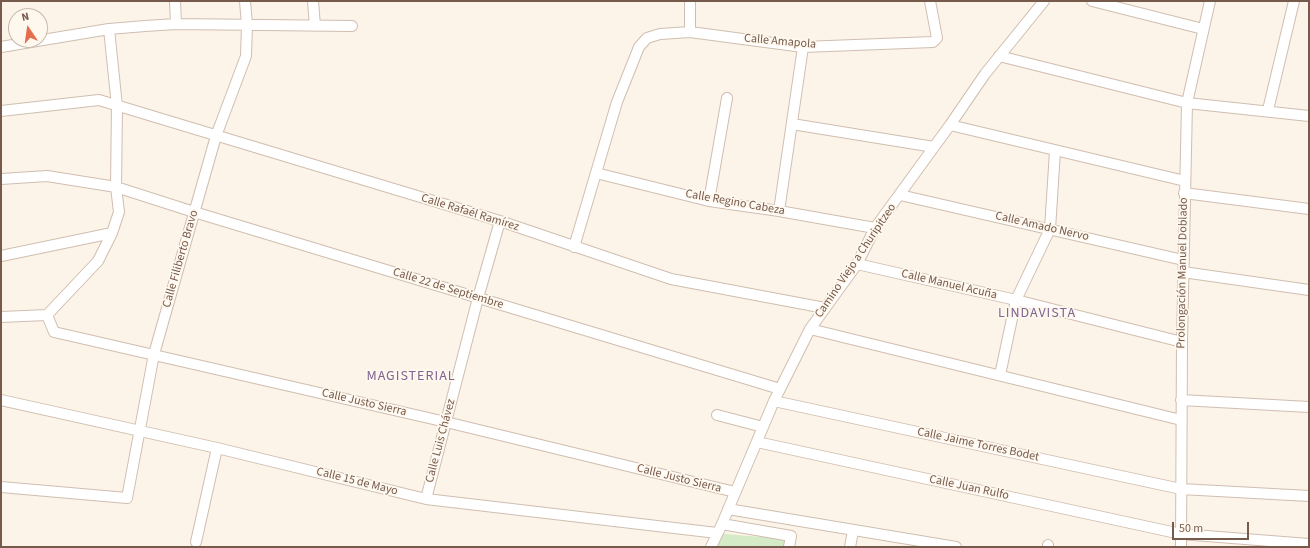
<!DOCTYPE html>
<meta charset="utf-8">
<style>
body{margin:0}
#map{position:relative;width:1310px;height:548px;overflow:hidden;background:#fcf4e8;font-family:"Source Sans 3",sans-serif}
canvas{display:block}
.frame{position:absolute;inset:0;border:2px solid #765a4c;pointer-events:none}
.north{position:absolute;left:8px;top:8px;width:40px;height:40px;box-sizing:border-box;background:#fff8ee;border:1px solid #c8b9ad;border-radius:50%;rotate:347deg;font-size:11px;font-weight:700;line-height:16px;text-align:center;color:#765a4c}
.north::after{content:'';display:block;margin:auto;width:14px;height:18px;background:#e46d4f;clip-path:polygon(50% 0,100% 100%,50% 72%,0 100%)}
.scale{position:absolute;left:1172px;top:522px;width:77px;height:18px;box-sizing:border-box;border:2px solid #765a4c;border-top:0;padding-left:5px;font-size:12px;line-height:14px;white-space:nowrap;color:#765a4c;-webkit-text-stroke:3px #fff8ee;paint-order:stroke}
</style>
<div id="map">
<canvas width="1310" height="548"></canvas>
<div class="frame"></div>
<div class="north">N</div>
<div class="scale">50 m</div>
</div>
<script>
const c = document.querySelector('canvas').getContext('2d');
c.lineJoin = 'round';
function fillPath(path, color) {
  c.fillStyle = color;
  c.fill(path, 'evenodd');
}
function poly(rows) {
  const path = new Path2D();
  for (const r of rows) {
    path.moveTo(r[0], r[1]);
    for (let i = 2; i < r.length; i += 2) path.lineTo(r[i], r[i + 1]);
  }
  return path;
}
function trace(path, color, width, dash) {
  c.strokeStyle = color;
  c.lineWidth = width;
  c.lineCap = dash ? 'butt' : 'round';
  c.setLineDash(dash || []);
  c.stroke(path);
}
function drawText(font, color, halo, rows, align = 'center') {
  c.font = font + ' "Source Sans 3",sans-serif';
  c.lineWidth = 3.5;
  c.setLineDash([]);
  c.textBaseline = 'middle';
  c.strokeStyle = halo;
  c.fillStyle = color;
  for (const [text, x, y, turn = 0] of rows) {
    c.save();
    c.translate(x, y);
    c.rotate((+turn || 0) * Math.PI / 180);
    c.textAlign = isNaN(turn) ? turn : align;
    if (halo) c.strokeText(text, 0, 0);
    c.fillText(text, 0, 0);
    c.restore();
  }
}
fillPath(poly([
 [717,533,747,536,793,538,791,547,711,547]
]), '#d5eac6');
const minor = poly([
 [175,1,176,24],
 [313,1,315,26],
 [1092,1,1203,29],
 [690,32,690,1],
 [1,47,109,29,145,26,176,24,352,26],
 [999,56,1187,103,1309,116],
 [1268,110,1294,1],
 [1,111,99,100,500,221,671,279,825,308],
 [792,124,934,147],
 [950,125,1185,181],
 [596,173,709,201,779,211,875,228],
 [1,179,47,176,116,187,194,212,780,389],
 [1184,193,1309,209],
 [900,195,1183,260],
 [709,201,727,98],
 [779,211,803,47],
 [574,247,617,102,639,47,647,38,660,34,690,32,803,47,933,42,937,38,930,1],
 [1,256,112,233],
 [857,264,1016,300,1182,342],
 [1183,272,1309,290],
 [47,315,54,332,446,422,735,492],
 [47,315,98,261,112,233,119,212,116,187,117,106,109,29],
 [1,317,47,315],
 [810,329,1181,420],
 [1000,375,1016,300,1050,229,1055,151],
 [1,400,217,448,426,499,717,533],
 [1181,400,1309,407],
 [774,401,1181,489,1309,496],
 [717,415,763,427],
 [757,442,1181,534,1309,544],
 [1,487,127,498,154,354,216,136,246,56,247,25,245,1],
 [426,499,478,298,500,221],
 [728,509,956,547],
 [722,524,791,536,789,547],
 [196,542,217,448],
 [711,547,722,524,774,401,810,329,857,264,875,228,950,125,985,74,1044,1],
 [850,547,853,531],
 [1048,547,1048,545],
 [1181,547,1182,342,1187,103,1210,1]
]);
trace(minor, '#d0beb0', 12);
trace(minor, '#fff', 10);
drawText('12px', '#765a4c', '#fff8ee', [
 ["Calle Amapola",780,42,5],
 ["Calle Regino Cabeza",735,203,10],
 ["Calle Rafaél Ramírez",470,213,17],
 ["Calle Amado Nervo",1042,227,13],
 ["Calle Filiberto Bravo",181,259,-74],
 ["Camino Viejo a Churipitzeo",856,261,-56],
 ["Prolongación Manuel Doblado",1183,273,-89],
 ["Calle Manuel Acuña",949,285,13],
 ["Calle 22 de Septiembre",448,289,17],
 ["Calle Justo Sierra",364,403,13],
 ["Calle Luis Chávez",441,441,-75],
 ["Calle Jaime Torres Bodet",978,445,12],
 ["Calle Justo Sierra",679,479,14],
 ["Calle 15 de Mayo",357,482,14],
 ["Calle Juan Rulfo",969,488,12]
]);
c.letterSpacing = '1px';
drawText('14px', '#816492', '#fff8ee', [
 ["LINDAVISTA",1037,314],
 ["MAGISTERIAL",411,377]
]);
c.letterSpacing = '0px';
</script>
